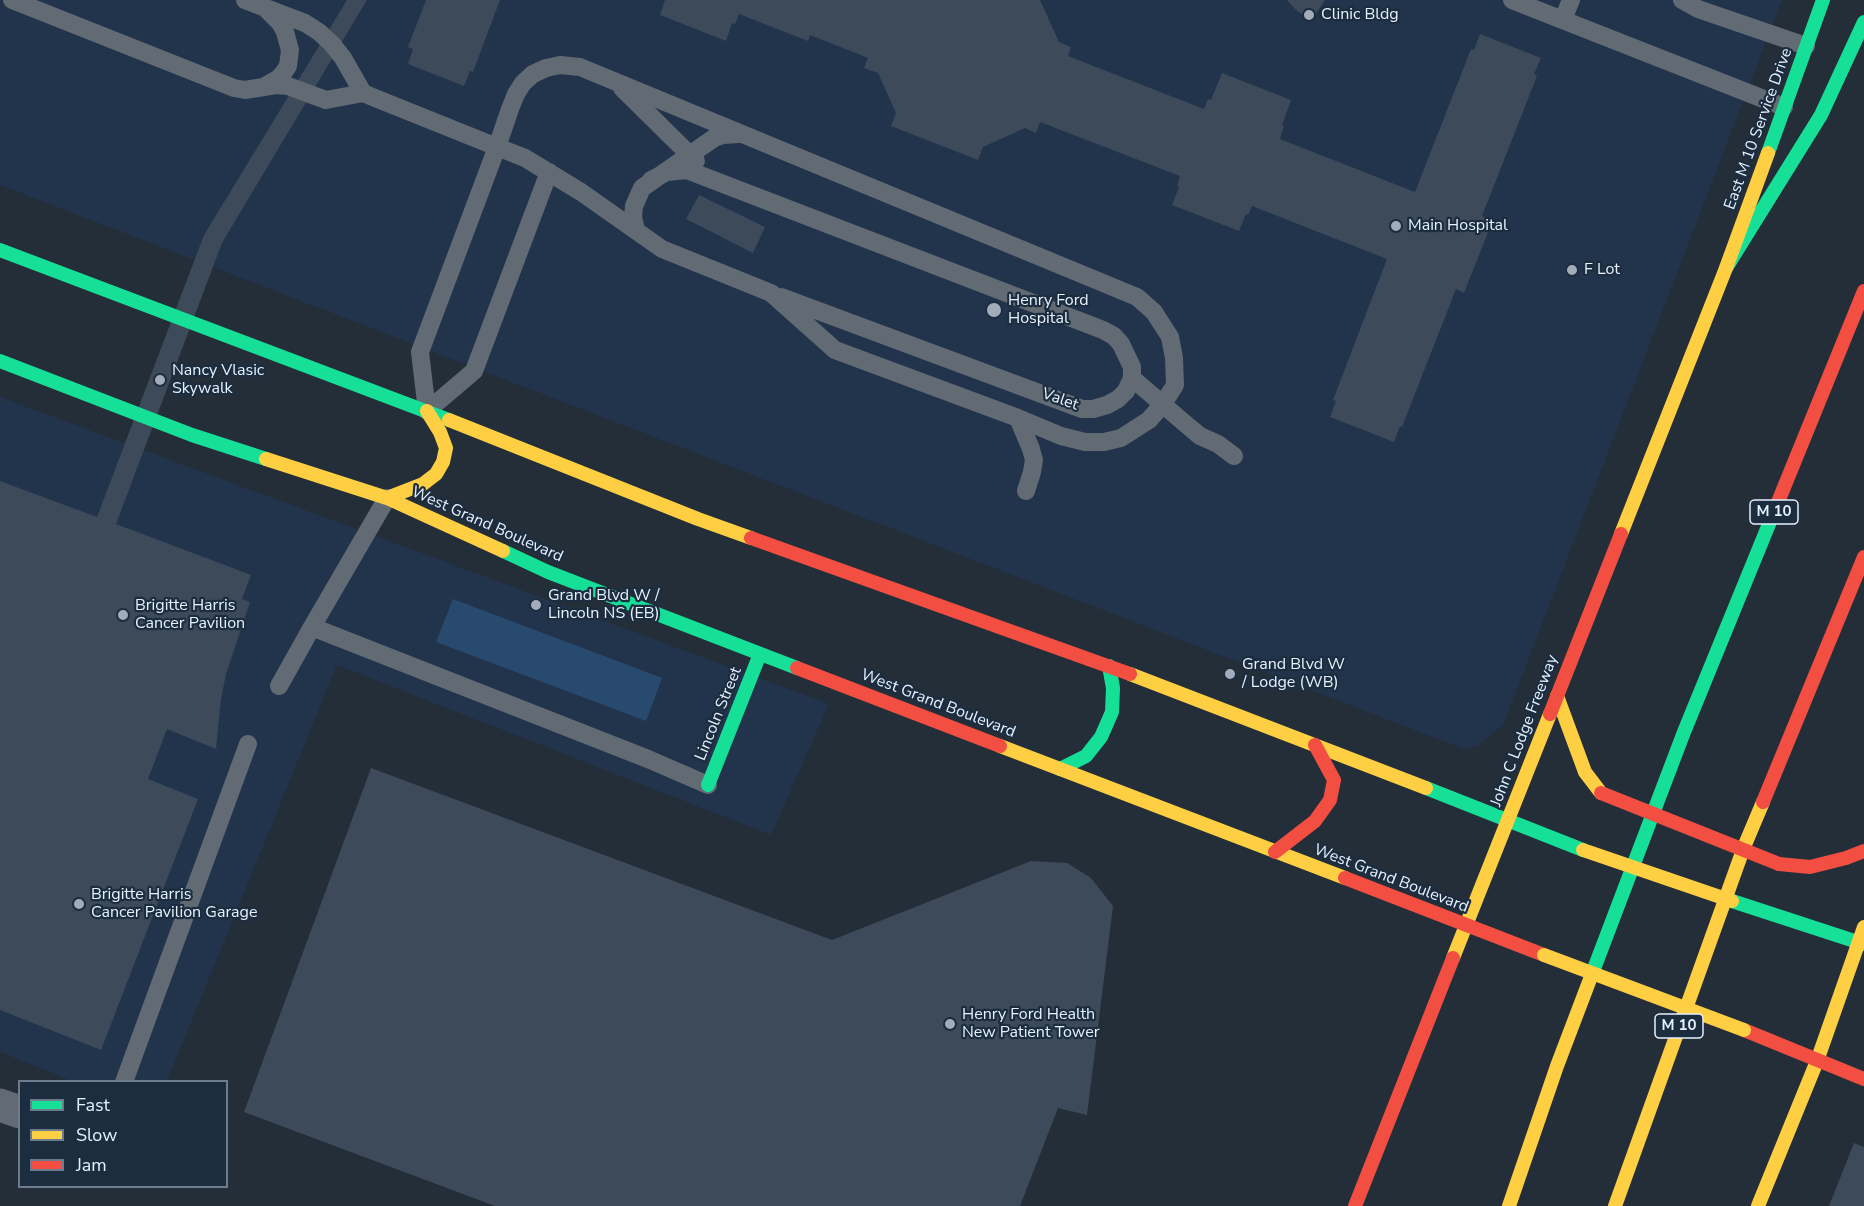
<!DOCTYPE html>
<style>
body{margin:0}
#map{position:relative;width:1864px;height:1206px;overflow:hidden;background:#242e38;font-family:"Nunito Sans",sans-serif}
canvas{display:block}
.legend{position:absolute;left:18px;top:1080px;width:210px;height:108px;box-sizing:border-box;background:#1c2d40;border:2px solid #6d7b8c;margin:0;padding:8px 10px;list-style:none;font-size:18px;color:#e6f1fe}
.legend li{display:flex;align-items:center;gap:12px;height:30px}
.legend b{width:30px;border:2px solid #6d7b8c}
</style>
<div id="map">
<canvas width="1864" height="1206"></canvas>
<ul class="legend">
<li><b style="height:8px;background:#16e098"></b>Fast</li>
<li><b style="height:8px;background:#ffcf43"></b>Slow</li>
<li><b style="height:8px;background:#f24e42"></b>Jam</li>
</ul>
</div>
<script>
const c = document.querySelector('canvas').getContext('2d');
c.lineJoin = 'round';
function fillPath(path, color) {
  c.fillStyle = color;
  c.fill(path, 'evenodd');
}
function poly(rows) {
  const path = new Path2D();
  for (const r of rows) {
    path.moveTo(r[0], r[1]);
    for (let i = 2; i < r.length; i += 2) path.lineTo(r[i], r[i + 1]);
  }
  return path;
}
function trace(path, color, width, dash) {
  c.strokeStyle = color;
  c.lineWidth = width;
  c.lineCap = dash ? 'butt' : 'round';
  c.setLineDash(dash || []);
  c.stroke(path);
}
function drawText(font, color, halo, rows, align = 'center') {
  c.font = font + ' "Nunito Sans",sans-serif';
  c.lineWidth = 4.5;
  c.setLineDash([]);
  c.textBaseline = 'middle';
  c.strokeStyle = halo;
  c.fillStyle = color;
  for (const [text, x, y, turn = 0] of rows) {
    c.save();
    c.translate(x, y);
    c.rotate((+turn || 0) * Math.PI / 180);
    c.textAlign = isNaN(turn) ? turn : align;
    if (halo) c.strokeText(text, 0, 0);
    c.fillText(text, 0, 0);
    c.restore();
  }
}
fillPath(poly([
 [0,0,1782,0,1503,725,1479,745,1464,749,0,185],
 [0,397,829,704,771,835,337,665,167,1081,72,1081,0,1052]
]), '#21344b');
fillPath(poly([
 [453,599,662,678,646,721,436,642]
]), '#284a6f');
fillPath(poly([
 [347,0,367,0,222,243,116,524,251,575,242,599,250,602,226,674,221,699,216,749,167,729,148,779,198,799,101,1050,0,1010,0,481,97,517,204,235],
 [426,0,500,0,473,72,470,71,464,86,408,64,413,49,408,47],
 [665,0,1040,0,1059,42,1071,47,1068,56,1204,109,1208,99,1211,100,1222,73,1291,100,1282,125,1284,126,1280,139,1415,192,1471,49,1474,50,1480,34,1541,58,1534,74,1537,76,1482,216,1493,220,1464,293,1456,289,1402,427,1400,426,1394,442,1330,417,1336,401,1333,400,1387,259,1252,206,1248,215,1246,214,1239,231,1172,205,1179,187,1177,186,1180,176,1040,122,1036,133,1025,128,983,147,978,160,891,126,896,113,878,73,864,68,868,58,810,35,808,41,739,14,735,24,732,23,726,41,660,15],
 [1287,0,1325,0,1311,21,1296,10],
 [699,195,765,227,753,253,686,219],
 [371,768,832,940,1031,861,1067,863,1091,878,1113,906,1087,1115,1058,1108,1020,1206,495,1206,244,1112],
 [1854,1143,1864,1147,1864,1206,1829,1206]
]), '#3c4a5a');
trace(poly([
 [12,0,234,88,245,90,276,85,288,86,326,100,363,93,375,98,497,147,525,158,581,192,662,249,771,293,835,350,1018,418,1061,436,1085,442,1104,442,1121,438,1149,420,1163,404,1175,385,1174,358,1170,337,1154,312,1137,297,580,67,560,65,546,68,533,74,523,83,516,94,510,109,497,147,420,352,427,411],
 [245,0,305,23,319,32,332,44,343,58,363,93],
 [1512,0,1784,107],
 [1682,0,1698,9,1806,46],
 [1563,19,1571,0],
 [265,86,279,78,284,72,288,66,290,50,285,32,280,23,267,10],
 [622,88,696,161],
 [651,180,667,172,687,170,1103,330,1114,336,1121,344,1132,367,1132,378,1126,391,1118,399,1107,405,1093,409,1082,409,781,297],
 [636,230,633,217,634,206,642,188,714,138,723,135,738,134],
 [1132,378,1188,426,1200,436,1218,444,1234,456],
 [427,411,474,371,549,172],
 [1018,418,1031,449,1034,460,1032,472,1026,491],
 [312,627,387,498],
 [279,686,312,627,648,759,708,785],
 [124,1082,248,744]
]), '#626a74', 18);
trace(poly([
 [0,1105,20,1112]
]), '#626a74', 33);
trace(poly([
 [1768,153,1823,0],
 [0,250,449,420],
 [1726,268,1821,115,1864,22],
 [0,361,192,435,266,459],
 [503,551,548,572,797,668],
 [1060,769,1086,756,1101,737,1112,712,1113,688,1109,666],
 [708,785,760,654],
 [1426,788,1583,850],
 [1732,901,1864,944],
 [1592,974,1684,732,1776,507]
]), '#16e098', 14);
trace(poly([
 [449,420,698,519,751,538],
 [266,459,387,498,503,551],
 [387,498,423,484,436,474,443,462,446,448,440,432,427,411],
 [1621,534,1726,268,1768,153],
 [1130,674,1426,788],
 [1557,696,1585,772,1601,793],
 [1000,746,1345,878],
 [1453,958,1550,714],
 [1509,1206,1557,1066,1592,974],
 [1615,1206,1744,847,1763,802],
 [1758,1206,1817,1061,1864,927]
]), '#ffcf43', 14);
trace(poly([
 [1776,507,1864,291],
 [751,538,1130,674],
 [797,668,1000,746],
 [1550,714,1621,534],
 [1763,802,1864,557],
 [1275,852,1315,821,1330,800,1334,780,1315,745],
 [1779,864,1810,867,1846,858,1864,851],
 [1345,878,1544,955],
 [1744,1030,1864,1079],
 [1355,1206,1453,958]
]), '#f24e42', 14);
trace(poly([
 [1583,850,1732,901],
 [1544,955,1744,1030]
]), '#ffcf43', 14);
trace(poly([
 [1601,793,1779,864]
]), '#f24e42', 14);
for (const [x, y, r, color] of [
 [1309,15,6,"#a2adb9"],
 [1396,226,6,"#a2adb9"],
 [1572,270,6,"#a2adb9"],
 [994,310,8,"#a2adb9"],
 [160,380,6,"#a2adb9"],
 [536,605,6,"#a2adb9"],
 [123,615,6,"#a2adb9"],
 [1230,674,6,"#a2adb9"],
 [79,904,6,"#a2adb9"],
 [950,1024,6,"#a2adb9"]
]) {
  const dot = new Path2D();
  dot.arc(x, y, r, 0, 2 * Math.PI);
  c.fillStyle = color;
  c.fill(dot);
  trace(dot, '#1c2d40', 2);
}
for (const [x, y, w] of [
 [1774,512,48],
 [1679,1026,48]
]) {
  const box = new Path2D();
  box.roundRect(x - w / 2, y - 12, w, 24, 4.5);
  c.fillStyle = '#1c2d40';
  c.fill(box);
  trace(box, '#e6f1fe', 1.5);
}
drawText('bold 15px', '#e6f1fe', null, [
 ["M 10",1774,512],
 ["M 10",1679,1026]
]);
drawText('16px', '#e6f1fe', '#1c2d40', [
 ["Clinic Bldg",1321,15],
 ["Main Hospital",1408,226],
 ["F Lot",1584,270],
 ["Henry Ford",1008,301],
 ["Hospital",1008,319],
 ["Nancy Vlasic",172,371],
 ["Skywalk",172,389],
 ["Grand Blvd W /",548,596],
 ["Lincoln NS (EB)",548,614],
 ["Brigitte Harris",135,606],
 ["Cancer Pavilion",135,624],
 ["Grand Blvd W",1242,665],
 ["/ Lodge (WB)",1242,683],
 ["Brigitte Harris",91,895],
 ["Cancer Pavilion Garage",91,913],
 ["Henry Ford Health",962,1015],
 ["New Patient Tower",962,1033]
], 'left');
drawText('16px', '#e6f1fe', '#1c2d40', [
 ["East M 10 Service Drive",1759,129,-70],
 ["Valet",1060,400,19],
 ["West Grand Boulevard",487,525,24],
 ["West Grand Boulevard",938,704,21],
 ["Lincoln Street",719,714,-68],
 ["John C Lodge Freeway",1525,731,-69],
 ["West Grand Boulevard",1391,879,21]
]);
</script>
